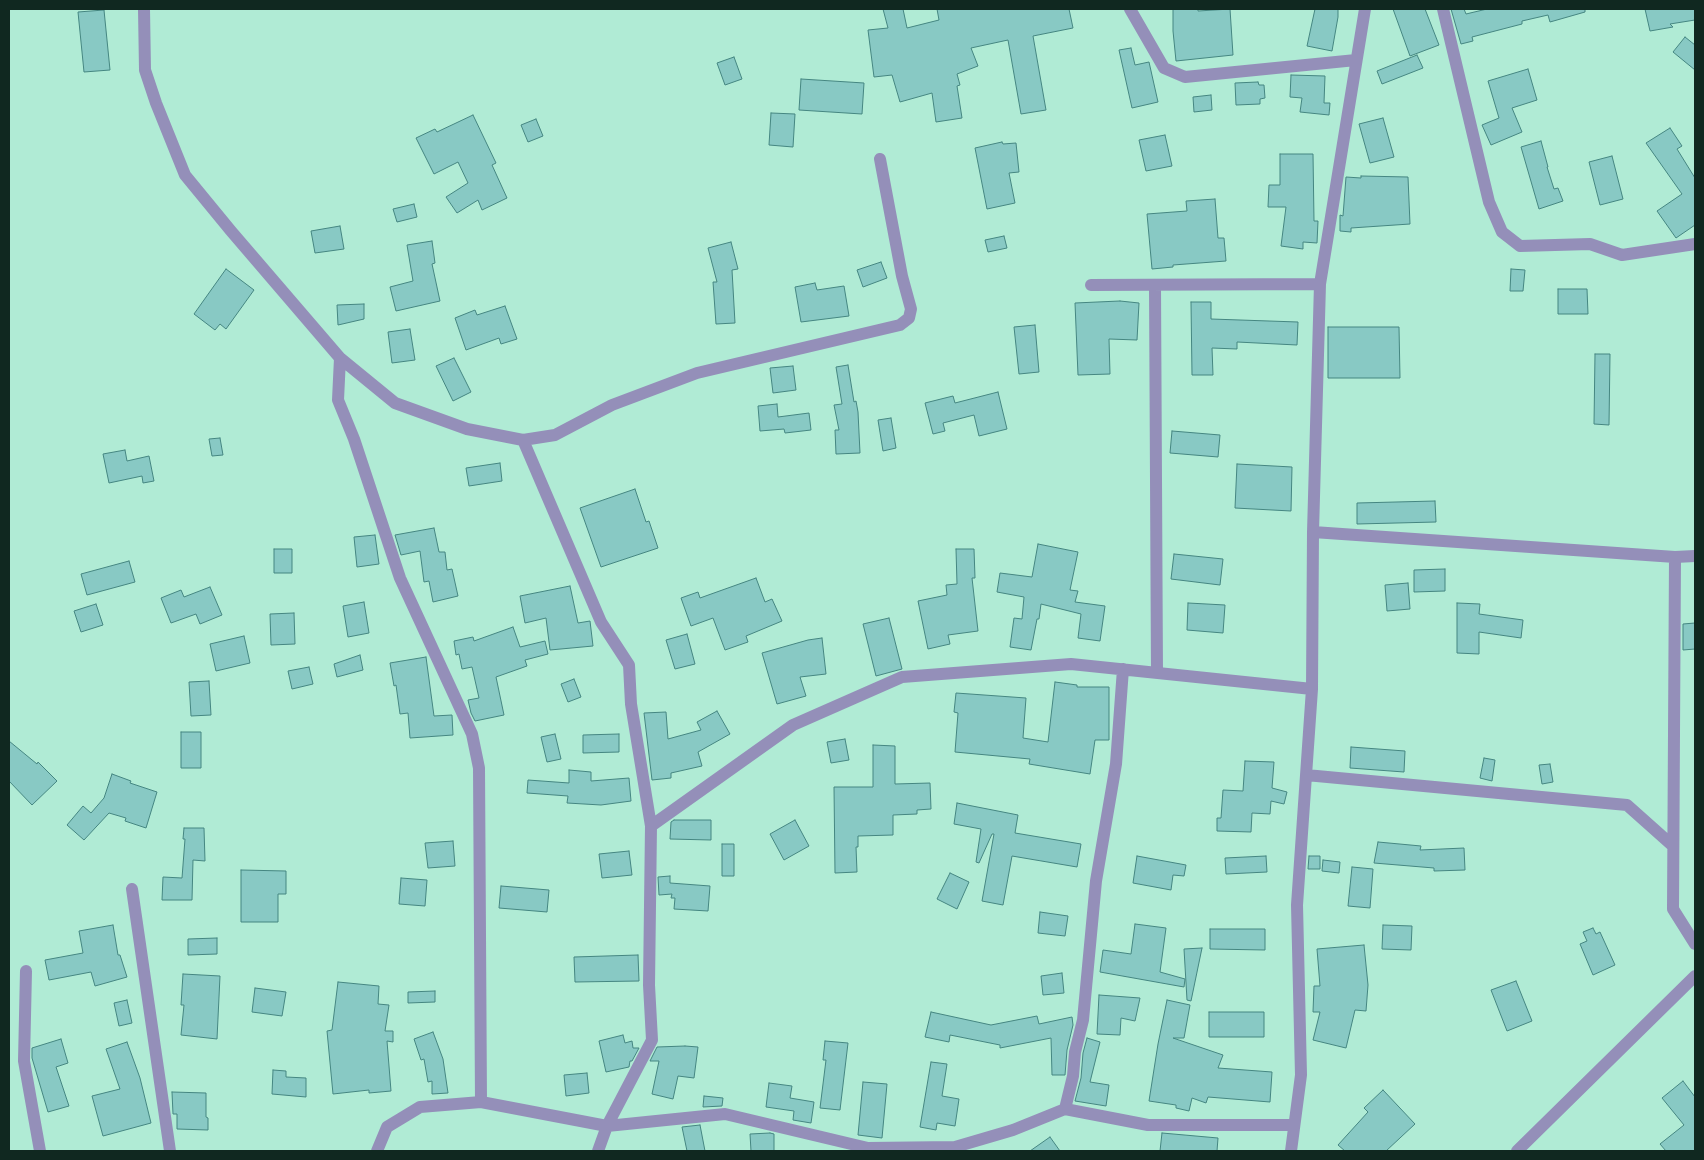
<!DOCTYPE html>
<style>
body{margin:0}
#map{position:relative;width:1704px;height:1160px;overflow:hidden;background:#b0ebd5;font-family:"Source Sans 3",sans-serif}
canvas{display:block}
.frame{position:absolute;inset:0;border:10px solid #102820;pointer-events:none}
</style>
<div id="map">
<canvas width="1704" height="1160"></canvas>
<div class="frame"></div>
</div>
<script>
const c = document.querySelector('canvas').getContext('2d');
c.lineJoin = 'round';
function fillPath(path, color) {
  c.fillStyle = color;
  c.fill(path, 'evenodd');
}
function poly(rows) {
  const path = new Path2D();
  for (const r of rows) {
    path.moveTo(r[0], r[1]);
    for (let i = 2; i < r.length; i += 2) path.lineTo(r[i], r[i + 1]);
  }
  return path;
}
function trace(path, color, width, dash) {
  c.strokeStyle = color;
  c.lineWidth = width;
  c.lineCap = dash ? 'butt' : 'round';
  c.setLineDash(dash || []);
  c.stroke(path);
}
const building = poly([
 [883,9,903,9,907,28,939,20,937,9,1069,9,1073,28,1033,36,1046,110,1021,114,1008,40,971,48,978,66,957,74,960,85,957,86,962,118,936,122,932,93,900,102,892,75,874,77,868,30,888,28,883,9],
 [1173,9,1198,9,1198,11,1230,9,1233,55,1176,61,1173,31,1173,9],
 [1315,9,1338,9,1338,17,1332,51,1307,46,1315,9],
 [1393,9,1425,9,1439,45,1410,56,1393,9],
 [1451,9,1464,9,1466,14,1487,9,1585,9,1585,12,1550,22,1548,15,1522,21,1522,24,1472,37,1473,41,1461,44,1451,9],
 [1645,9,1695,9,1695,20,1670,24,1673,27,1650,31,1645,9],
 [104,10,110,70,84,72,78,12,104,10],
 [1685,37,1695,45,1695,70,1673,52,1685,37],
 [1131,48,1135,65,1149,62,1158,102,1132,108,1119,50,1131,48],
 [1417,55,1423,68,1382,84,1377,71,1417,55],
 [734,57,742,79,725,85,717,63,734,57],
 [1528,69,1537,100,1512,108,1522,132,1491,145,1482,125,1499,118,1488,81,1528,69],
 [1291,75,1325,76,1324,103,1330,103,1329,115,1300,112,1302,98,1290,97,1291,75],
 [801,79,864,83,862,114,799,110,801,79],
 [1258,82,1259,85,1264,85,1265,98,1260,99,1260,104,1236,105,1235,83,1258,82],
 [1211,95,1212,110,1194,112,1193,97,1211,95],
 [771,113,795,114,793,147,769,145,771,113],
 [473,115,496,163,492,165,507,198,482,210,478,200,457,213,446,197,468,183,458,162,434,174,416,138,435,129,437,132,473,115],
 [1383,118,1394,157,1370,163,1359,124,1383,118],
 [536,119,543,136,528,142,521,125,536,119],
 [1670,128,1682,146,1677,149,1695,178,1695,225,1676,238,1657,211,1682,194,1646,143,1670,128],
 [1165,135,1172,166,1146,171,1139,140,1165,135],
 [1541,141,1548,167,1547,167,1554,189,1558,188,1563,201,1539,209,1521,147,1541,141],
 [1002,142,1003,144,1016,143,1019,172,1009,173,1015,203,987,209,975,148,1002,142],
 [1280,154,1313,154,1314,221,1318,221,1317,243,1303,242,1303,249,1281,246,1286,207,1268,207,1269,185,1280,185,1280,154],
 [1612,156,1623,199,1600,205,1589,162,1612,156],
 [1361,176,1408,177,1410,224,1351,228,1351,232,1340,231,1340,215,1343,216,1346,177,1361,178,1361,176],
 [1215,199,1218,238,1224,238,1226,261,1173,265,1173,267,1152,269,1147,214,1187,211,1186,201,1215,199],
 [414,204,417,217,397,222,393,209,414,204],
 [340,226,344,249,315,253,311,231,340,226],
 [1004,236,1007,248,988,252,985,240,1004,236],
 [432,241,435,263,432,264,440,301,396,311,390,287,413,281,407,245,432,241],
 [731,242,738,269,732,270,735,323,716,324,713,282,717,282,708,248,731,242],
 [881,262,887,278,863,287,857,270,881,262],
 [226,269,254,290,226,329,220,324,215,330,194,314,226,269],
 [1511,269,1525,270,1523,291,1510,291,1511,269],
 [815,283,817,290,844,286,849,316,801,322,795,287,815,283],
 [1558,289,1587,289,1588,314,1558,314,1558,289],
 [1120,301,1139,303,1137,340,1109,339,1110,374,1078,375,1075,303,1120,301],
 [1191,302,1211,302,1211,319,1298,322,1297,345,1237,342,1237,349,1212,348,1213,375,1192,375,1191,302],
 [364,304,364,319,338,325,337,305,364,304],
 [505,306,517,339,501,344,499,338,466,350,455,318,475,310,477,315,505,306],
 [1035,325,1039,372,1019,374,1014,327,1035,325],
 [1328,327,1399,327,1400,378,1328,378,1328,327],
 [410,329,415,360,392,363,388,332,410,329],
 [1595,354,1610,354,1609,425,1594,424,1595,354],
 [454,358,471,392,453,401,436,366,454,358],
 [848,365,854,402,856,401,858,412,860,453,836,454,835,430,839,430,834,405,842,404,836,367,848,365],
 [793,366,796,390,773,393,770,368,793,366],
 [998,392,1007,429,979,436,974,415,943,423,945,431,933,434,925,403,953,396,955,403,998,392],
 [777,404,778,417,809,413,811,430,785,433,784,429,760,431,758,406,777,404],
 [891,418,896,448,883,451,878,420,891,418],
 [1172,431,1220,435,1218,457,1170,453,1172,431],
 [220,438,223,455,212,456,209,439,220,438],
 [125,450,127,461,149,456,154,481,143,483,142,476,109,483,103,454,125,450],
 [500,463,502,481,469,486,466,468,500,463],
 [1237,464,1292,467,1291,511,1235,508,1237,464],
 [635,489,646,522,649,521,658,548,601,567,580,508,635,489],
 [1435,501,1436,522,1357,524,1357,503,1435,501],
 [434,528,439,552,445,552,447,570,452,569,458,596,433,602,429,581,424,582,420,551,401,555,395,535,434,528],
 [375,535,379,564,357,567,354,537,375,535],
 [1038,544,1078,552,1070,590,1078,591,1075,602,1105,606,1100,641,1078,638,1081,614,1041,604,1039,619,1037,619,1031,650,1010,647,1014,618,1022,619,1024,597,997,592,1000,573,1032,577,1038,544],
 [274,549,292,549,292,573,274,573,274,549],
 [956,549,974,549,975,578,972,578,978,631,948,635,950,644,928,649,918,601,947,595,946,585,957,584,956,549],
 [1174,554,1223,559,1220,585,1171,579,1174,554],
 [129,561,135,582,87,595,81,574,129,561],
 [1445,569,1445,591,1414,592,1414,570,1445,569],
 [756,578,765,602,772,599,782,621,746,636,748,642,725,650,713,618,691,626,681,598,698,592,700,598,756,578],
 [1408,583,1410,609,1387,611,1385,585,1408,583],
 [570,586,578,623,590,621,593,646,550,650,546,618,525,623,520,596,570,586],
 [210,587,222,615,200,624,196,614,171,623,161,598,181,590,184,597,210,587],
 [364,602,369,633,348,637,343,606,364,602],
 [1188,603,1225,605,1223,633,1187,630,1188,603],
 [1457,603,1480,604,1479,614,1523,620,1521,638,1479,632,1479,654,1457,653,1457,603],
 [96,604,103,625,81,632,74,611,96,604],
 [294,613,295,644,271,645,270,614,294,613],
 [889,618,902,669,876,676,863,624,889,618],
 [1695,623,1695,649,1683,650,1683,624,1695,623],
 [513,627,520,647,545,641,548,654,525,660,527,666,496,677,504,715,475,721,471,713,468,700,479,698,472,667,462,669,459,654,456,655,454,641,473,637,474,641,513,627],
 [687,634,695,664,675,669,666,640,687,634],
 [244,636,250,663,216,671,210,644,244,636],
 [822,638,826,674,800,677,806,696,777,704,762,653,808,640,822,638],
 [360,655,363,670,337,677,334,664,360,655],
 [426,657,434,716,452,715,453,735,410,738,408,713,400,714,396,685,394,686,390,663,426,657],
 [309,667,313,684,292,689,288,671,309,667],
 [574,679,581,697,568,702,561,684,574,679],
 [209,681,211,715,191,716,189,682,209,681],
 [1055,682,1077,685,1077,687,1109,687,1109,740,1095,740,1090,774,1029,764,1030,759,955,752,958,713,954,712,956,693,1026,698,1023,738,1048,742,1055,682],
 [717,711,730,734,698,752,702,766,671,773,671,778,652,780,644,713,666,712,668,739,701,730,697,722,717,711],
 [181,732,201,732,201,768,181,768,181,732],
 [555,734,561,759,547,762,541,737,555,734],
 [619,734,619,752,583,753,583,735,619,734],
 [845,739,849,760,831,763,827,742,845,739],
 [9,741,37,764,38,762,57,781,32,805,9,781,9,741],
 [873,745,895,746,895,784,930,783,931,809,917,810,917,814,893,815,893,835,858,836,858,847,856,847,857,872,835,873,834,787,873,787,873,745],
 [1351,747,1405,751,1404,772,1350,768,1351,747],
 [1484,758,1495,760,1492,781,1480,778,1484,758],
 [1245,761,1274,762,1272,788,1287,792,1284,804,1271,801,1270,814,1252,813,1251,832,1217,831,1217,818,1221,818,1223,790,1243,791,1245,761],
 [1550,764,1553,782,1542,784,1539,765,1550,764],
 [569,770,591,772,591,781,629,778,631,801,601,805,567,803,568,796,527,793,528,780,569,783,569,770],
 [112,774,131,781,130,783,157,792,146,828,125,821,126,818,109,813,84,840,67,825,83,806,91,813,104,798,112,774],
 [957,803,1018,815,1015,833,1081,844,1077,867,1012,856,1003,905,982,901,994,834,992,834,979,863,976,862,981,829,954,824,957,803],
 [674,820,711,820,711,840,670,839,671,822,674,820],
 [795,820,809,846,784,860,770,834,795,820],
 [184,828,204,828,205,861,193,860,192,900,162,900,163,877,182,878,185,839,183,839,184,828],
 [453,841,455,866,428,868,425,843,453,841],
 [1378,842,1421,846,1420,850,1464,848,1465,870,1434,871,1434,868,1374,863,1378,842],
 [722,844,734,844,734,876,722,876,722,844],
 [629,851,632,875,602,878,599,854,629,851],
 [1137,856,1186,865,1184,876,1173,875,1171,890,1133,883,1137,856],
 [1266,856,1267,872,1226,874,1225,858,1266,856],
 [1309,856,1320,856,1320,869,1308,869,1309,856],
 [1323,860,1340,862,1339,873,1322,871,1323,860],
 [1352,867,1373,869,1370,908,1348,906,1352,867],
 [241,870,286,871,286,894,278,894,278,922,241,922,241,870],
 [950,873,969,882,957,909,937,899,950,873],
 [670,876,670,883,710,886,708,911,674,909,675,898,671,898,672,894,659,895,658,877,670,876],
 [401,878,427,880,425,906,399,904,401,878],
 [501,886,549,890,547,912,499,908,501,886],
 [1040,912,1068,916,1065,936,1038,933,1040,912],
 [1135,924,1166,928,1160,972,1185,979,1184,987,1100,972,1103,950,1131,954,1135,924],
 [113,925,118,955,120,955,127,977,95,986,91,972,49,980,45,960,83,953,79,931,113,925],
 [1383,925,1412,926,1411,950,1382,949,1383,925],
 [1593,928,1596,934,1600,932,1615,965,1593,975,1580,944,1587,941,1583,932,1593,928],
 [1210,929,1265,929,1265,950,1210,949,1210,929],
 [217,938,217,954,188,955,188,939,217,938],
 [1364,945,1368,985,1366,1011,1355,1010,1346,1048,1313,1040,1320,1012,1313,1012,1314,986,1320,986,1317,949,1364,945],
 [1202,948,1191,1001,1187,1000,1184,949,1202,948],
 [638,955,639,981,575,982,574,957,638,955],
 [1062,973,1064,993,1043,995,1041,976,1062,973],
 [183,974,220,976,217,1039,181,1035,184,1005,181,1005,183,974],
 [1516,981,1532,1021,1507,1031,1491,990,1516,981],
 [338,982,379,986,378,1004,389,1005,385,1031,393,1031,393,1042,387,1041,391,1091,369,1093,369,1090,333,1094,327,1031,332,1030,338,982],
 [255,988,286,992,282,1016,252,1012,255,988],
 [435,991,435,1002,408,1003,408,992,435,991],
 [1099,995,1140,998,1135,1021,1121,1018,1120,1035,1097,1034,1099,995],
 [127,1000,132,1023,119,1026,114,1003,127,1000],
 [1167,1000,1190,1005,1184,1038,1173,1038,1223,1055,1218,1068,1272,1072,1270,1102,1208,1097,1206,1103,1192,1098,1189,1111,1176,1108,1176,1105,1149,1101,1158,1044,1167,1000],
 [931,1012,991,1025,1037,1016,1039,1024,1072,1017,1073,1025,1067,1050,1065,1075,1052,1075,1051,1038,1000,1048,1000,1045,950,1035,949,1042,925,1037,931,1012],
 [1209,1012,1264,1012,1264,1037,1209,1037,1209,1012],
 [433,1032,443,1059,448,1093,432,1094,432,1081,428,1082,424,1059,421,1060,414,1039,433,1032],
 [623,1035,625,1043,632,1041,633,1048,639,1048,632,1061,630,1061,629,1067,606,1072,599,1041,623,1035],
 [1087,1038,1100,1042,1090,1082,1109,1085,1106,1106,1075,1101,1081,1078,1083,1053,1087,1038],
 [61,1039,68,1063,56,1067,69,1106,48,1112,32,1058,32,1048,61,1039],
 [825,1041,848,1043,840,1110,820,1108,826,1060,823,1060,825,1041],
 [127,1042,140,1078,151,1123,103,1136,92,1096,120,1089,106,1049,127,1042],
 [685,1046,698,1047,694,1078,678,1076,673,1099,652,1094,659,1061,650,1061,657,1047,685,1046],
 [931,1062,947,1064,942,1096,959,1099,955,1126,937,1123,936,1130,920,1127,931,1062],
 [273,1070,286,1071,286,1077,306,1078,306,1097,272,1094,273,1070],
 [587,1073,589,1093,566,1096,564,1075,587,1073],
 [1683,1081,1695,1097,1695,1151,1666,1151,1660,1144,1684,1125,1662,1098,1683,1081],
 [863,1082,887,1084,882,1138,858,1135,863,1082],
 [769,1083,792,1086,790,1098,814,1102,811,1123,793,1120,794,1111,766,1107,769,1083],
 [1383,1090,1415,1124,1386,1151,1345,1151,1338,1145,1368,1112,1364,1108,1383,1090],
 [172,1092,206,1093,206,1117,208,1118,208,1130,177,1129,177,1114,173,1114,172,1092],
 [704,1096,723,1098,722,1106,703,1107,704,1096],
 [700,1125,705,1151,687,1151,682,1127,700,1125],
 [770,1133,774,1134,774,1151,751,1151,750,1134,770,1133],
 [1162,1133,1218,1138,1217,1151,1160,1151,1162,1133],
 [1050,1137,1060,1151,1030,1151,1050,1137]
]);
fillPath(building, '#88c9c4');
trace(building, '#458681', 1);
trace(poly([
 [144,9,145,70,156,103,185,175,231,231,340,358,395,403,467,429,523,440,555,435,612,405,697,373,900,325,909,318,911,309,902,276,880,159],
 [1130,9,1164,68,1185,77,1356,60],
 [1443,9,1489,202,1502,232,1520,246,1590,244,1622,255,1695,244],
 [1091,285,1320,284],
 [1155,286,1157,673],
 [340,358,338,400,354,439,400,578,472,734,479,768,481,1102],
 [523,440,601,622,629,665,631,704,651,826,649,985,652,1040,607,1126,598,1151],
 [1313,532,1675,557,1695,556],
 [1675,557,1673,909,1695,944],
 [1306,775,1627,805,1673,846],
 [651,826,793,725,902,677,1071,664,1312,689],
 [132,889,170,1151],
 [26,971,24,1061,40,1151],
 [1065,1109,1073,1076,1075,1052,1083,1020,1096,881,1116,764,1123,669],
 [377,1151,387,1127,420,1107,481,1102,607,1126,725,1114,868,1148,955,1147,1013,1130,1065,1109,1148,1125,1294,1125],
 [1291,1151,1301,1075,1297,905,1312,689,1313,532,1320,284,1365,9]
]), '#948fb9', 12);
trace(poly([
 [1517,1151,1695,976]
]), '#948fb9', 12);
</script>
